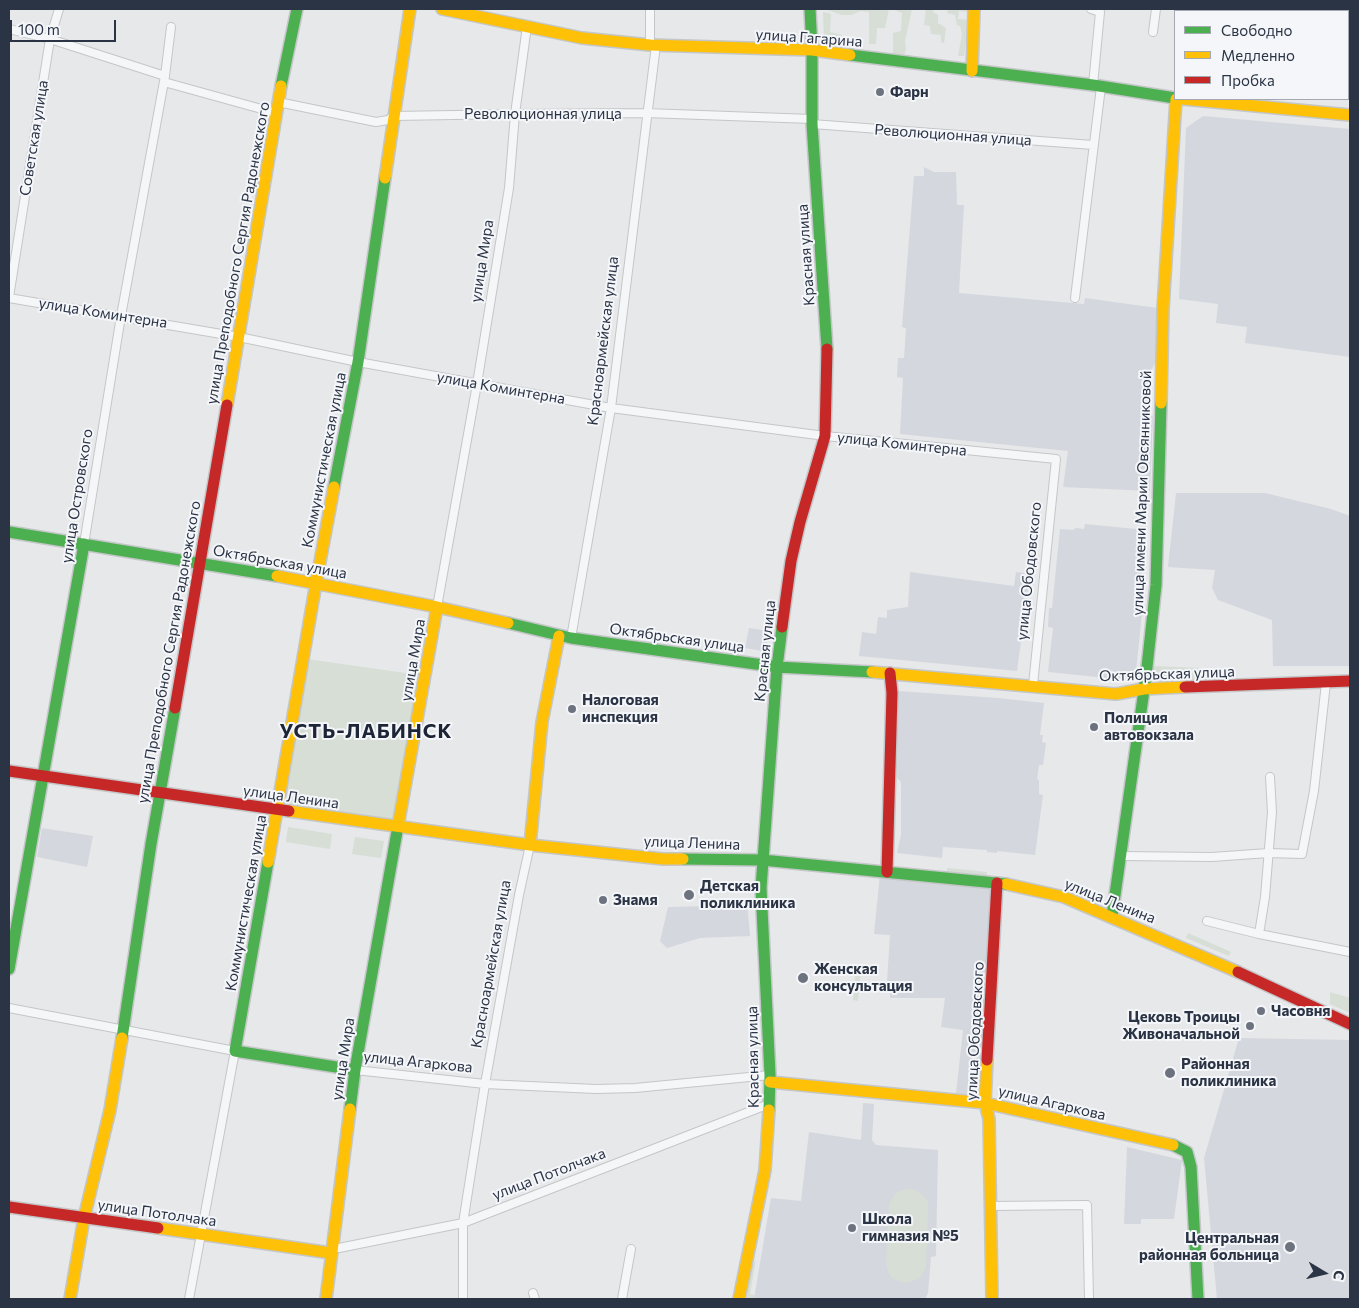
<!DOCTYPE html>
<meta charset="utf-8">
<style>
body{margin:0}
#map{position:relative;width:1359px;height:1308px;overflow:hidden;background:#e6e8ea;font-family:Commissioner,sans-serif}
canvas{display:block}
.frame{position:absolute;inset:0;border:10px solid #2b3445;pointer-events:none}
.legend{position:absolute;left:1174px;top:10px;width:175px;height:90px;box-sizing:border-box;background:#f4f6f9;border:1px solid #a4a8b1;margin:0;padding:6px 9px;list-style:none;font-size:15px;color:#2b3445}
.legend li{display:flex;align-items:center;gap:10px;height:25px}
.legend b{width:25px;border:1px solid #a4a8b1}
.north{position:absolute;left:1299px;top:1248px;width:50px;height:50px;-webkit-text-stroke:4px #f4f6f9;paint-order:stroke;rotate:99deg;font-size:14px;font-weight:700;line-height:20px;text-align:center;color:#2b3445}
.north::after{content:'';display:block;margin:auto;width:18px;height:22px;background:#2b3445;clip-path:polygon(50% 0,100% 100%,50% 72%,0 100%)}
.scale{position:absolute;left:10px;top:20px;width:106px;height:22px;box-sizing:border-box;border:2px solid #2b3445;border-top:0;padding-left:6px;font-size:15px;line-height:18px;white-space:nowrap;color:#2b3445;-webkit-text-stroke:4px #f4f6f9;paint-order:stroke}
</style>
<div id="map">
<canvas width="1359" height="1308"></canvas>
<div class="frame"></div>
<ul class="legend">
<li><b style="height:6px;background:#4caf50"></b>Свободно</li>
<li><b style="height:6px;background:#ffc107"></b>Медленно</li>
<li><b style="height:6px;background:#c62828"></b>Пробка</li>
</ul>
<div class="north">С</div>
<div class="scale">100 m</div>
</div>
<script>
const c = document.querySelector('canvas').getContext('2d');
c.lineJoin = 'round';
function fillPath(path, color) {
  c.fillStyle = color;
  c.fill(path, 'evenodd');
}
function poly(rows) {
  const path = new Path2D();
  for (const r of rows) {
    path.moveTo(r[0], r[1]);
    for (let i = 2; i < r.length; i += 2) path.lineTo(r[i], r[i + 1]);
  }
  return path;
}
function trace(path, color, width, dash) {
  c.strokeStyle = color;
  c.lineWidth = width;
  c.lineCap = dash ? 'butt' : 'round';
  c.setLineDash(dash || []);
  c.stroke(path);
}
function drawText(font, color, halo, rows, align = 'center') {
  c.font = font + ' Commissioner,sans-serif';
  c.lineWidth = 4;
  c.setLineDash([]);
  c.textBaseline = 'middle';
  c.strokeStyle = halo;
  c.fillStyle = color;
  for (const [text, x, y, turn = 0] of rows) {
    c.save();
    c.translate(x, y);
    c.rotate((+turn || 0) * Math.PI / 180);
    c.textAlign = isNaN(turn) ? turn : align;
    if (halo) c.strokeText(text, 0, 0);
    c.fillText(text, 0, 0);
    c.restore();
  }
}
fillPath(poly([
 [1341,9,1350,9,1350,77,1348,77,1348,11,1340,11],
 [1203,116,1350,129,1350,357,1245,343,1247,327,1216,323,1218,304,1179,299,1186,128],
 [924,167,934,172,956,172,957,205,964,205,959,293,1084,304,1085,298,1157,308,1155,363,1147,379,1146,390,1153,418,1150,491,1063,487,1068,451,900,434,903,378,897,377,898,358,904,358,906,328,902,327,914,176,924,176],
 [1176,493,1265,493,1331,509,1350,516,1350,666,1273,666,1272,620,1218,600,1212,588,1215,570,1168,567],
 [1085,524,1146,530,1141,584,1145,584,1135,681,1048,672,1053,628,1048,627,1049,608,1052,608,1060,529,1074,530,1075,528,1084,529],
 [910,572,1014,586,1016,572,1032,574,1028,589,1017,671,859,656,862,632,876,634,878,617,887,618,887,610,908,607],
 [749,628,769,631,766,648,763,651,745,648],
 [898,691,998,698,1044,703,1040,735,1043,735,1042,742,1046,743,1043,765,1039,765,1037,779,1039,780,1039,794,1043,795,1035,855,997,851,997,853,987,852,987,850,943,847,942,858,897,853,901,835,901,782,897,778],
 [42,828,93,836,87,867,37,857],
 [880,874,982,884,991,890,986,1004,979,1089,972,1095,956,1093,963,1030,941,1027,945,998,890,998,890,981,887,981,890,935,874,934],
 [747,901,750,936,700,938,667,948,660,941,668,907,709,906],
 [1239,1038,1350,1040,1350,1299,1217,1299,1204,1158],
 [863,1103,874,1104,872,1140,876,1145,938,1150,936,1256,931,1257,928,1293,925,1299,754,1299,771,1198,801,1201,809,1132,861,1140],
 [1127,1147,1182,1160,1174,1219,1141,1219,1141,1224,1124,1224]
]), '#d4d7dd');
fillPath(poly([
 [825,9,889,9,885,28,877,28,876,44,869,44,869,12,861,11,851,15,842,15],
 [892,9,912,9,905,41,906,49,904,55,893,54,893,33,901,31,902,13],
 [926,9,933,9,933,12,938,15,938,23,946,28,944,43,941,42,941,35,931,34,930,26,924,25],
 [948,9,969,9,969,12,959,11,958,19,969,20,964,56,958,56,962,34,960,26,957,25,955,15,947,13],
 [823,12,831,14,830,32,842,35,840,40,824,39],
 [307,659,419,675,393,822,282,808],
 [1153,666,1201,668,1197,678,1193,680,1162,681,1156,681,1152,678],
 [288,827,332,834,330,849,286,842],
 [355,837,384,841,381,858,352,854],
 [947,868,987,872,987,878,947,874],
 [1188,933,1231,952,1229,956,1186,938],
 [856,968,861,968,858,1001,853,1000],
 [1330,992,1350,998,1350,1013,1330,1004],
 [905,1189,913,1189,922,1194,928,1202,928,1209,926,1268,919,1279,906,1283,898,1281,892,1278,888,1272,886,1263,889,1204,896,1193],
 [756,1259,750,1294,755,1295,754,1299,743,1299,749,1271]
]), '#d6ded6');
const street = poly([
 [650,9,650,45],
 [1091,9,1100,12,1093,85],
 [1259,11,1259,9],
 [9,29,50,39,165,76],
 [1153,32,1156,9],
 [164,82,276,113],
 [278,102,376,122,388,120,393,116,515,114,646,113,812,119],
 [812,124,1093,145],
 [9,297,50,39,59,9],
 [9,298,239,337,358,362,611,408,825,436,1056,459,1033,685],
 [1075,298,1101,87],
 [84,544,121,316,165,76,171,27],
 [437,607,477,384,509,188,515,114,527,26],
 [571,638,611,408,656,45],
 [1121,856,1212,857,1268,853,1302,854,1314,791,1326,683],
 [1207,921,1259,934,1350,952],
 [1259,934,1265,897,1272,812,1270,777],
 [9,1008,235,1051,189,1299],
 [355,1070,485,1084,596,1089,635,1088,770,1075],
 [991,1206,1087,1205,1089,1299],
 [332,1247,339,1248,463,1223,769,1104],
 [533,1293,535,1299],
 [463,1299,463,1223,485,1084,519,895,530,845],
 [622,1299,631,1249]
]);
const fast = poly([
 [810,9,812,50,812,124,827,349],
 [850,55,1093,85,1175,98],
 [281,86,297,9],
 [334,487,358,362,385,178],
 [9,532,277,576],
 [508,623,571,638,777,667,872,672],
 [683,859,762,860,1006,884],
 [268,862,235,1051,355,1070],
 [1112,916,1146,676,1156,585,1161,403],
 [9,969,84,544],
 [122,1038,151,844,175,708],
 [350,1109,355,1070,398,826],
 [769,1110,770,1075,761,888,777,667,782,627],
 [1173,1145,1187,1152,1191,1167,1198,1299]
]);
const slow = poly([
 [442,9,582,38,650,45,812,50,850,55],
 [972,71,974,9],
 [1183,99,1350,115],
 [385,178,410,9],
 [1161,403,1163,309,1176,99],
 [227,405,281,86],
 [277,576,437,607,508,623],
 [872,672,1116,694,1144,689,1185,687],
 [289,811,530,845,663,859,683,859],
 [398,826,437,607],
 [530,845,542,722,559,636],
 [268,862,316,583,334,487],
 [1006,884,1064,897,1238,972],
 [987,1060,985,1103,989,1119,992,1299],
 [770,1082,985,1103,1173,1145],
 [158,1228,331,1253],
 [70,1299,84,1218,110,1110,122,1038],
 [326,1299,350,1109],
 [739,1299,765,1170,769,1110]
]);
const jam = poly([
 [782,627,791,561,800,522,825,436,827,349],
 [1185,687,1350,681],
 [175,708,227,405],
 [9,771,289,811],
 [887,872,892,693,890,673],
 [1238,972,1350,1024],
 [987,1060,997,883],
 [9,1207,158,1228]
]);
trace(street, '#c4c6c8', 10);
trace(fast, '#c4c6c8', 14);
trace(slow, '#c4c6c8', 14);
trace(jam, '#c4c6c8', 14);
trace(street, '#f5f6f7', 8);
trace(fast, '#4caf50', 11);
trace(slow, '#ffc107', 11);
trace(jam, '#c62828', 11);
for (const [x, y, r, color] of [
 [880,92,5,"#6c737f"],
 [572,709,5,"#6c737f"],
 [1094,727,5,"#6c737f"],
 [689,895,6,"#6c737f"],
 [603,900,5,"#6c737f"],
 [803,978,6,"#6c737f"],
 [1261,1011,5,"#6c737f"],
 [1250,1026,5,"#6c737f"],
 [1170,1073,6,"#6c737f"],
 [852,1228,5,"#6c737f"],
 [1290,1247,6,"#6c737f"]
]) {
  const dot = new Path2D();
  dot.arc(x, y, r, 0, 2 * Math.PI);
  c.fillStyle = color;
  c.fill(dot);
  trace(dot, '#f4f6f9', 2);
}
drawText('15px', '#2b3445', '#f4f6f9', [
 ["улица Гагарина",809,38,4],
 ["Революционная улица",543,114],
 ["Революционная улица",953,135,4],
 ["Советская улица",34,138,-81],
 ["улица Преподобного Сергия Радонежского",238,253,-80],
 ["Красная улица",806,255,-94],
 ["улица Мира",482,261,-81],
 ["улица Коминтерна",103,313,9],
 ["Красноармейская улица",603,341,-83],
 ["улица Коминтерна",501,388,10],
 ["улица Коминтерна",902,444,6],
 ["Коммунистическая улица",324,460,-79],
 ["улица имени Марии Овсянниковой",1142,493,-88],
 ["улица Островского",77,496,-81],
 ["Октябрьская улица",280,562,10],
 ["улица Ободовского",1029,571,-84],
 ["Октябрьская улица",677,638,8],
 ["Красная улица",765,651,-84],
 ["улица Преподобного Сергия Радонежского",169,652,-80],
 ["улица Мира",413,660,-80],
 ["Октябрьская улица",1167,674,-2],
 ["улица Ленина",291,797,8],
 ["улица Ленина",692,843,2],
 ["улица Ленина",1110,901,22],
 ["Коммунистическая улица",246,903,-80],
 ["Красноармейская улица",491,964,-80],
 ["улица Ободовского",975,1031,-87],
 ["Красная улица",753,1057,-91],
 ["улица Мира",343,1059,-81],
 ["улица Агаркова",418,1062,6],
 ["улица Агаркова",1052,1103,13],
 ["улица Потолчака",549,1174,-21],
 ["улица Потолчака",157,1213,8]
]);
drawText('bold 15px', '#2b3445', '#f4f6f9', [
 ["Фарн",890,92],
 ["Налоговая",582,700],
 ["инспекция",582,717],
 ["Полиция",1104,718],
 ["автовокзала",1104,735],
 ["Детская",700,886],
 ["поликлиника",700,903],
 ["Знамя",613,900],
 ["Женская",814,969],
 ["консультация",814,986],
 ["Часовня",1271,1011],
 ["Цековь Троицы",1240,1017,"right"],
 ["Живоначальной",1240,1034,"right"],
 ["Районная",1181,1064],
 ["поликлиника",1181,1081],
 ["Школа",862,1219],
 ["гимназия №5",862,1236],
 ["Центральная",1279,1238,"right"],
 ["районная больница",1279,1255,"right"]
], 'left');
c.letterSpacing = '1px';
drawText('bold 20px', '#1d2536', '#f4f6f9', [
 ["УСТЬ-ЛАБИНСК",366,731]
]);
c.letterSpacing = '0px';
</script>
